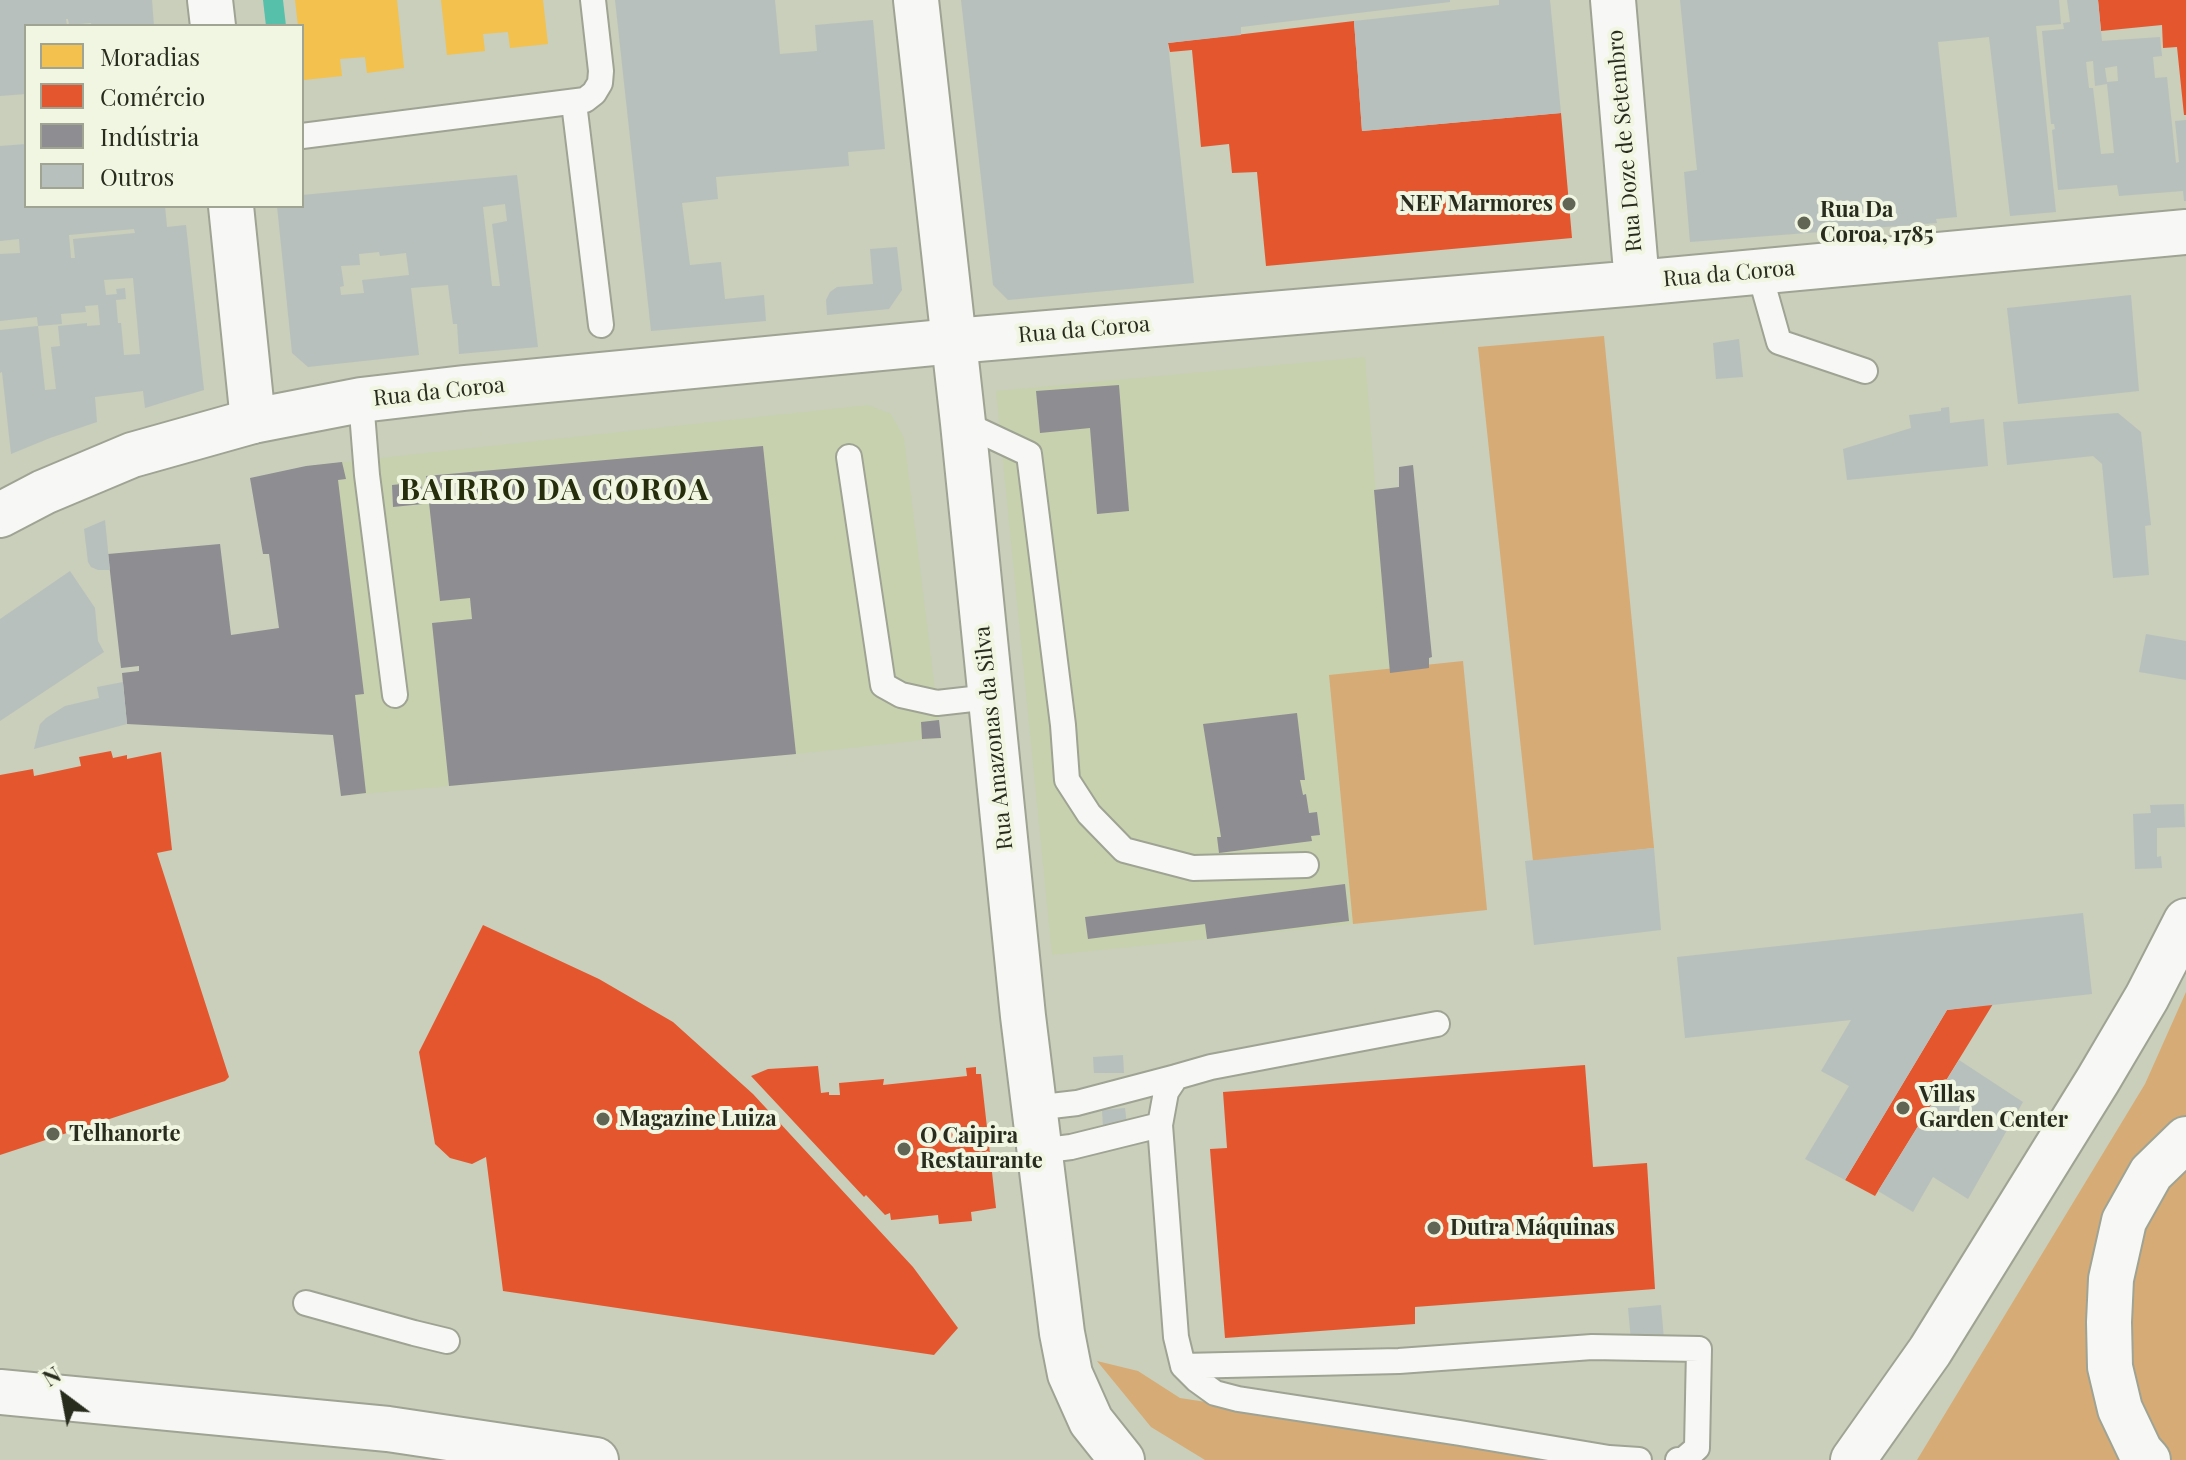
<!DOCTYPE html>
<meta charset="utf-8">
<style>
body{margin:0}
#map{position:relative;width:2186px;height:1460px;overflow:hidden;background:#c9cfba;font-family:"Playfair Display",serif}
canvas{display:block}
.legend{position:absolute;left:24px;top:24px;width:280px;height:184px;box-sizing:border-box;background:#f0f6e2;border:2px solid #a0a593;margin:0;padding:10px 14px;list-style:none;font-size:24px;color:#282c1d}
.legend li{display:flex;align-items:center;gap:16px;height:40px}
.legend b{width:40px;border:2px solid #a0a593}
.north{position:absolute;left:24px;top:1356px;width:80px;height:80px;-webkit-text-stroke:6px #f0f6e2;paint-order:stroke;rotate:328deg;font-size:22px;font-weight:700;line-height:32px;text-align:center;color:#282c1d}
.north::after{content:'';display:block;margin:auto;width:28px;height:36px;background:#282c1d;clip-path:polygon(50% 0,100% 100%,50% 72%,0 100%)}
</style>
<div id="map">
<canvas width="2186" height="1460"></canvas>
<ul class="legend">
<li><b style="height:22px;background:#f2c14e"></b>Moradias</li>
<li><b style="height:22px;background:#e4572e"></b>Comércio</li>
<li><b style="height:22px;background:#8d8d92"></b>Indústria</li>
<li><b style="height:22px;background:#b7c0bc"></b>Outros</li>
</ul>
<div class="north">N</div>
</div>
<script>
const c = document.querySelector('canvas').getContext('2d');
c.lineJoin = 'round';
function fillPath(path, color) {
  c.fillStyle = color;
  c.fill(path, 'evenodd');
}
function poly(rows) {
  const path = new Path2D();
  for (const r of rows) {
    path.moveTo(r[0], r[1]);
    for (let i = 2; i < r.length; i += 2) path.lineTo(r[i], r[i + 1]);
  }
  return path;
}
function trace(path, color, width, dash) {
  c.strokeStyle = color;
  c.lineWidth = width;
  c.lineCap = dash ? 'butt' : 'round';
  c.setLineDash(dash || []);
  c.stroke(path);
}
function drawText(font, color, halo, rows, align = 'center') {
  c.font = font + ' "Playfair Display",serif';
  c.lineWidth = 8;
  c.setLineDash([]);
  c.textBaseline = 'middle';
  c.strokeStyle = halo;
  c.fillStyle = color;
  for (const [text, x, y, turn = 0] of rows) {
    c.save();
    c.translate(x, y);
    c.rotate((+turn || 0) * Math.PI / 180);
    c.textAlign = isNaN(turn) ? turn : align;
    if (halo) c.strokeText(text, 0, 0);
    c.fillText(text, 0, 0);
    c.restore();
  }
}
fillPath(poly([
 [1365,357,1390,669,1329,676,1353,924,1052,955,996,391],
 [868,405,891,414,904,438,941,738,796,754,341,796,307,466]
]), '#c7d1ae');
fillPath(poly([
 [1604,336,1654,848,1533,861,1478,347],
 [1463,661,1487,910,1353,924,1329,675],
 [2186,992,2186,1460,1917,1460,2145,1084],
 [1097,1361,1138,1371,1180,1398,1585,1460,1205,1460,1151,1427]
]), '#d7ab76');
fillPath(poly([
 [263,0,283,0,286,26,266,26]
]), '#56c0ab');
fillPath(poly([
 [295,0,397,0,404,68,367,73,365,57,340,59,342,76,304,80,302,26,298,26],
 [441,0,543,0,548,44,510,48,508,32,483,34,485,51,447,55]
]), '#f2c14e');
fillPath(poly([
 [2098,0,2186,0,2186,115,2184,115,2177,47,2163,48,2162,25,2101,31],
 [1354,21,1362,131,1561,113,1572,238,1266,266,1257,172,1232,173,1229,144,1201,147,1192,50,1170,52,1168,43],
 [111,751,113,758,127,755,127,759,161,752,172,850,157,853,229,1077,225,1081,0,1155,0,775,33,769,34,776,81,766,79,757],
 [483,925,599,979,673,1022,753,1094,913,1267,958,1328,934,1355,503,1291,486,1157,472,1164,450,1158,435,1144,419,1052],
 [1993,1004,1875,1196,1845,1180,1947,1010],
 [1585,1065,1593,1167,1647,1163,1655,1289,1415,1307,1415,1324,1225,1338,1210,1149,1227,1148,1223,1092],
 [818,1066,821,1093,829,1092,829,1095,840,1095,839,1083,884,1079,883,1085,967,1076,966,1068,976,1067,976,1074,981,1074,996,1208,971,1212,972,1221,939,1224,938,1215,891,1220,890,1213,885,1215,866,1195,864,1197,751,1076,768,1069]
]), '#e4572e');
fillPath(poly([
 [1119,385,1129,511,1097,514,1090,428,1040,433,1036,391],
 [763,446,796,754,449,786,432,623,472,619,470,598,440,601,426,476],
 [342,462,346,479,338,480,364,694,355,695,366,793,341,796,333,735,127,724,122,673,139,671,139,666,121,668,108,554,220,544,231,635,279,628,269,554,263,554,250,478,306,466],
 [1413,465,1432,657,1429,658,1429,668,1390,673,1374,490,1399,487,1399,467],
 [421,482,423,504,393,507,392,485],
 [1297,713,1305,780,1300,780,1303,795,1306,794,1309,813,1317,812,1320,835,1311,836,1312,841,1219,853,1217,837,1221,837,1203,724],
 [939,720,941,738,922,739,921,722],
 [1345,884,1349,921,1207,939,1205,924,1088,939,1085,917]
]), '#8d8d92');
fillPath(poly([
 [0,0,152,0,154,26,92,26,91,23,69,25,68,19,66,19,67,26,26,26,26,94,0,96],
 [615,0,775,0,780,54,817,51,815,25,873,20,885,149,848,152,849,166,716,177,718,199,682,203,690,265,721,262,725,299,764,295,766,321,651,331],
 [961,0,1450,0,1450,2,1241,27,1241,35,1168,43,1194,283,1008,300,993,285],
 [1499,0,1550,0,1561,113,1362,131,1354,21,1499,5],
 [1680,0,2059,0,2061,24,2036,26,2056,212,2010,216,1989,37,1938,42,1957,217,1936,219,1937,223,1690,242,1684,172,1697,170],
 [2067,0,2098,0,2102,41,2160,37,2162,56,2153,57,2155,78,2167,77,2176,163,2179,162,2175,121,2186,120,2186,201,2184,201,2183,191,2119,196,2117,185,2058,190,2052,130,2055,129,2054,124,2051,124,2042,31,2064,29,2063,23,2070,22],
 [2093,61,2095,86,2107,84,2114,153,2101,154,2093,88,2089,88,2086,62],
 [2117,66,2118,81,2107,82,2105,68],
 [26,144,26,206,165,206,167,227,186,225,204,390,145,408,143,391,95,397,97,422,50,438,11,454,2,372,0,373,0,330,38,326,45,390,56,389,51,347,60,346,58,326,87,323,87,326,100,325,98,305,85,306,86,312,61,314,62,324,38,326,37,317,0,321,0,254,20,253,19,239,0,241,0,146],
 [134,229,135,233,73,239,75,258,71,258,69,235],
 [133,278,140,354,124,355,121,323,118,323,116,300,126,299,125,288,116,289,117,294,106,295,104,280],
 [517,175,538,347,459,354,457,324,453,324,448,285,411,288,419,355,308,367,292,353,277,206,302,206,302,195],
 [505,204,507,221,492,224,500,286,492,286,483,207],
 [379,252,380,256,406,253,409,275,362,280,364,293,341,295,340,287,344,286,341,266,360,265,359,254],
 [897,247,902,290,889,309,827,315,826,300,830,292,837,287,873,284,870,249],
 [2131,295,2139,391,2018,404,2007,308],
 [1739,339,1743,377,1716,379,1713,343],
 [1949,407,1950,423,1984,419,1988,466,1847,480,1843,449,1911,428,1909,415,1941,411,1941,408],
 [2118,413,2141,432,2151,525,2145,526,2149,575,2113,578,2102,464,2093,456,2007,465,2003,422],
 [105,520,110,570,98,570,91,567,88,562,84,529],
 [70,571,95,608,98,641,104,652,0,721,0,619],
 [2146,634,2186,641,2186,680,2139,672],
 [123,682,127,724,34,749,40,724,46,718,65,706,99,698,97,687],
 [2184,804,2185,827,2157,828,2157,857,2161,856,2162,868,2135,869,2133,814,2151,813,2150,805],
 [1654,848,1661,930,1534,945,1525,861],
 [2083,913,2092,994,1947,1010,1845,1180,1805,1159,1849,1086,1821,1071,1851,1020,1685,1038,1677,957],
 [1123,1055,1124,1073,1094,1073,1093,1057],
 [1959,1060,2023,1102,1968,1199,1933,1177,1913,1212,1878,1191],
 [1125,1108,1127,1125,1103,1127,1102,1110],
 [1661,1305,1664,1339,1631,1341,1628,1308]
]), '#b7c0bc');
const service = poly([
 [574,103,601,325],
 [302,136,585,100,594,93,600,83,601,71,593,0],
 [1759,271,1779,342,1865,371],
 [361,400,367,475,395,695],
 [963,423,1029,454,1063,725,1067,780,1089,814,1124,850,1193,868,1306,865],
 [849,457,883,685,901,695,937,703,990,697],
 [1437,1024,1211,1067,1176,1077,1166,1092,1160,1125,1176,1337,1183,1366,1197,1380,1215,1393,1238,1399,1460,1433,1609,1458,1639,1460],
 [1034,1108,1077,1103,1176,1077],
 [1039,1151,1071,1147,1160,1125],
 [306,1303,414,1333,447,1341],
 [1183,1366,1399,1361,1592,1347,1699,1349,1697,1448,1683,1460,1678,1460]
]);
const minor = poly([
 [210,0,213,26],
 [916,0,963,423,1023,1016,1062,1333,1070,1374,1091,1421,1122,1460],
 [231,206,253,421]
]);
const tertiary = poly([
 [1613,0,1637,283],
 [0,515,44,492,132,455,253,421,361,400,464,388,954,341,1637,283,2186,232]
]);
const trunk = poly([
 [0,1392,388,1429,596,1460],
 [1853,1460,1930,1351,2098,1080,2147,997,2186,921],
 [2148,1460,2140,1451,2120,1409,2110,1367,2109,1322,2111,1279,2124,1221,2151,1173,2186,1139]
]);
trace(service, '#9fa393', 28);
trace(minor, '#9fa393', 48);
trace(tertiary, '#9fa393', 48);
trace(trunk, '#9fa393', 48);
trace(service, '#f7f8f5', 24);
trace(minor, '#f7f8f5', 44);
trace(tertiary, '#f7f8f5', 44);
trace(trunk, '#f7f8f5', 44);
for (const [x, y, r, color] of [
 [1569,204,8,"#606554"],
 [1804,223,8,"#606554"],
 [1903,1108,8,"#606554"],
 [603,1119,8,"#606554"],
 [53,1134,8,"#606554"],
 [904,1149,8,"#606554"],
 [1434,1228,8,"#606554"]
]) {
  const dot = new Path2D();
  dot.arc(x, y, r, 0, 2 * Math.PI);
  c.fillStyle = color;
  c.fill(dot);
  trace(dot, '#f0f6e2', 3);
}
drawText('22px', '#282c1d', '#f0f6e2', [
 ["Rua Doze de Setembro",1625,141,-95],
 ["Rua da Coroa",1729,274,-5],
 ["Rua da Coroa",1084,330,-5],
 ["Rua da Coroa",439,392,-6],
 ["Rua Amazonas da Silva",994,738,-96]
]);
drawText('bold 22px', '#282c1d', '#f0f6e2', [
 ["NEF Marmores",1553,204,"right"],
 ["Rua Da",1820,210],
 ["Coroa, 1785",1820,235],
 ["Villas",1919,1095],
 ["Garden Center",1919,1120],
 ["Magazine Luiza",619,1119],
 ["Telhanorte",69,1134],
 ["O Caipira",920,1136],
 ["Restaurante",920,1161],
 ["Dutra Máquinas",1450,1228]
], 'left');
c.letterSpacing = '2px';
drawText('bold 30px', '#262d0c', '#f0f6e2', [
 ["BAIRRO DA COROA",555,491]
]);
c.letterSpacing = '0px';
</script>
